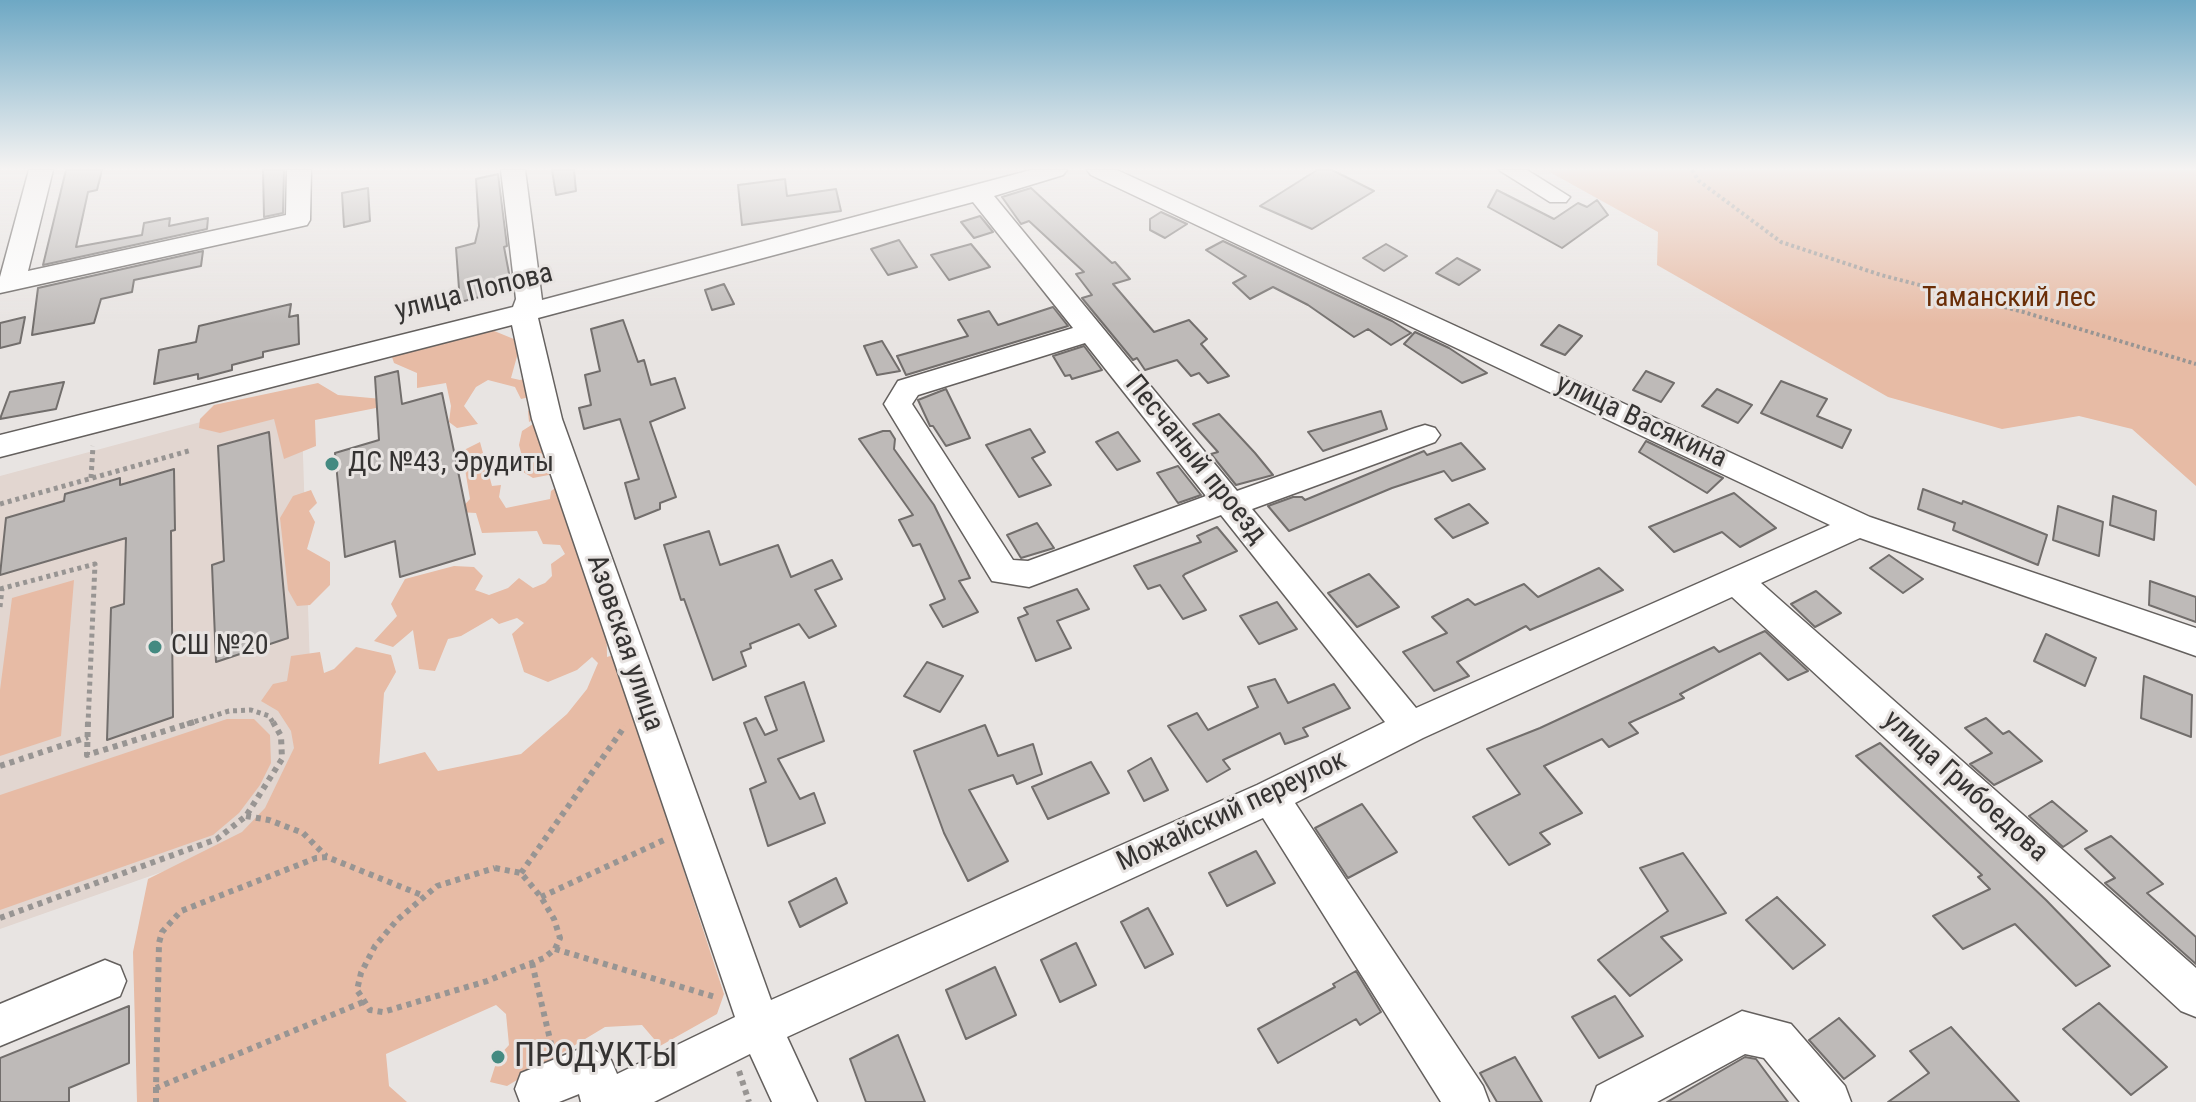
<!DOCTYPE html>
<meta charset="utf-8">
<style>
body{margin:0}
canvas{display:block;background:#e8e4e2}
</style>
<canvas width="2196" height="1102"></canvas>
<script>
const c = document.querySelector('canvas').getContext('2d');
c.lineJoin = 'round';
function fillPath(path, color) {
  c.fillStyle = color;
  c.fill(path, 'evenodd');
}
function poly(rows) {
  const path = new Path2D();
  for (const r of rows) {
    path.moveTo(r[0], r[1]);
    for (let i = 2; i < r.length; i += 2) path.lineTo(r[i], r[i + 1]);
  }
  return path;
}
function trace(path, color, width, dash) {
  c.strokeStyle = color;
  c.lineWidth = width;
  c.lineCap = dash ? 'butt' : 'round';
  c.setLineDash(dash || []);
  c.stroke(path);
}
function drawText(font, color, halo, rows, align = 'center') {
  c.font = font + ' "Roboto Condensed",sans-serif';
  c.lineWidth = 6;
  c.setLineDash([]);
  c.textBaseline = 'middle';
  c.strokeStyle = halo;
  c.fillStyle = color;
  for (const [text, x, y, turn = 0] of rows) {
    c.save();
    c.translate(x, y);
    c.rotate((+turn || 0) * Math.PI / 180);
    c.textAlign = isNaN(turn) ? turn : align;
    if (halo) c.strokeText(text, 0, 0);
    c.fillText(text, 0, 0);
    c.restore();
  }
}
fillPath(poly([
 [301,395,315,818,0,929,0,476]
]), '#e2d6d0');
fillPath(poly([
 [1546,170,2196,170,2196,486,2132,429,2079,416,2002,429,1888,397,1657,265,1658,232],
 [487,328,521,342,511,378,520,380,544,373,556,406,529,422,528,411,543,400,543,394,521,399,515,387,488,380,476,387,464,406,478,424,457,428,449,422,451,406,446,383,417,388,417,373,394,363,392,357,412,346],
 [318,383,338,395,382,399,376,408,315,420,316,446,284,459,274,419,220,433,199,428,200,419,214,405],
 [533,424,546,429,554,474,533,478,523,472,535,461,523,460,519,445,522,431],
 [480,442,492,486,501,485,499,497,506,508,550,499,551,491,558,486,606,597,607,657,627,651,668,781,665,813,724,994,717,1014,660,1046,642,1025,605,1027,507,1086,490,1082,498,1057,509,1045,506,1014,496,1005,386,1054,389,1086,407,1102,137,1102,133,952,148,879,242,832,265,808,294,748,291,731,278,711,261,701,273,684,287,681,291,656,320,652,324,673,334,669,356,647,391,655,396,672,384,693,379,764,425,752,438,771,521,754,567,714,587,689,598,663,592,657,577,670,548,682,524,672,512,634,524,623,517,618,499,624,492,618,461,636,448,639,435,671,419,669,413,630,393,647,374,641,397,616,391,604,405,579,454,566,474,567,483,576,475,590,489,595,508,588,519,578,533,588,545,583,552,576,551,564,565,554,560,545,543,544,537,531,482,533,476,513,458,512,470,499,462,451],
 [311,490,317,503,309,511,315,522,307,549,330,562,330,585,310,605,297,606,288,590,280,518,293,496],
 [74,580,61,736,0,756,0,690,12,598],
 [227,719,254,719,270,735,271,763,260,785,239,813,213,835,0,910,0,795]
]), '#e7bba5');
const building = poly([
 [66,170,102,170,97,190,88,192,76,247,142,235,144,223,170,218,169,226,208,218,207,229,43,265,66,170],
 [263,170,284,170,283,213,264,217,263,170],
 [552,170,574,170,576,191,556,195,552,170],
 [1317,170,1332,170,1374,191,1312,229,1260,206,1317,170],
 [498,174,507,246,504,247,512,289,460,302,456,248,475,243,479,226,476,179,498,174],
 [785,179,787,196,836,189,841,211,742,225,738,185,785,179],
 [368,188,370,221,344,227,342,193,368,188],
 [1031,188,1112,263,1115,262,1130,279,1113,284,1154,332,1189,320,1207,339,1201,344,1229,376,1208,383,1199,373,1191,376,1177,360,1145,370,1137,358,1133,360,1082,298,1092,295,1076,274,1084,272,1029,221,1021,224,1002,197,1031,188],
 [1497,190,1554,219,1578,203,1587,207,1597,200,1608,215,1562,248,1488,207,1497,190],
 [1161,212,1187,224,1165,238,1150,230,1150,219,1161,212],
 [980,216,993,232,974,238,961,222,980,216],
 [899,240,917,267,888,275,871,249,899,240],
 [1223,241,1392,321,1411,333,1391,345,1368,329,1354,337,1308,305,1273,287,1250,299,1233,283,1246,276,1206,250,1223,241],
 [971,244,990,267,949,280,931,255,971,244],
 [1386,244,1407,256,1384,271,1363,258,1386,244],
 [203,251,201,266,134,280,132,292,101,299,94,323,32,335,38,288,203,251],
 [1457,258,1480,270,1459,285,1436,273,1457,258],
 [724,284,734,304,712,310,705,290,724,284],
 [291,304,289,317,298,315,299,344,263,352,263,357,232,365,232,370,198,379,198,374,154,384,159,350,196,342,199,326,291,304],
 [1053,307,1068,326,906,375,897,356,968,336,958,320,989,311,998,325,1053,307],
 [25,317,20,343,0,348,0,323,25,317],
 [623,320,638,362,644,360,651,385,675,378,685,408,650,422,676,497,660,503,660,509,635,519,625,483,639,479,620,419,584,429,579,408,591,405,585,375,600,371,591,329,623,320],
 [1559,325,1582,336,1565,355,1541,345,1559,325],
 [1415,332,1449,348,1487,373,1462,383,1404,344,1415,332],
 [882,341,900,371,877,375,864,346,882,341],
 [1084,346,1102,370,1072,379,1070,375,1065,376,1053,356,1084,346],
 [398,371,402,404,442,393,475,554,400,577,395,541,345,557,335,453,379,440,375,377,398,371],
 [1646,371,1674,383,1661,402,1633,390,1646,371],
 [1781,381,1827,399,1817,416,1851,430,1842,448,1761,413,1781,381],
 [64,382,56,409,0,419,10,392,64,382],
 [946,389,970,438,946,446,933,426,930,426,918,400,946,389],
 [1717,389,1752,405,1738,423,1702,406,1717,389],
 [1381,411,1387,429,1323,451,1308,432,1381,411],
 [1219,414,1255,453,1273,475,1236,485,1211,454,1218,452,1193,424,1219,414],
 [1030,429,1045,452,1032,458,1051,485,1019,497,986,445,1030,429],
 [883,431,890,431,895,439,894,449,934,505,970,578,959,581,978,612,943,627,930,605,945,599,920,544,913,546,899,520,913,515,859,439,883,431],
 [269,432,288,638,216,662,212,565,224,561,218,446,269,432],
 [1118,432,1140,461,1117,470,1096,442,1118,432],
 [1646,441,1723,478,1707,493,1639,452,1646,441],
 [1461,443,1485,469,1452,481,1444,471,1392,488,1289,531,1268,506,1293,497,1302,497,1305,500,1424,451,1427,455,1461,443],
 [1178,466,1201,495,1178,503,1157,473,1178,466],
 [174,469,175,530,171,531,173,717,107,740,111,608,124,604,126,538,0,575,6,518,64,501,65,494,90,487,120,478,120,485,174,469],
 [1923,489,1962,504,1963,501,2047,535,2038,565,1953,530,1955,523,1918,509,1923,489],
 [1734,493,1776,528,1740,547,1722,532,1674,552,1649,527,1734,493],
 [2113,496,2156,511,2154,540,2110,525,2113,496],
 [1469,504,1488,523,1453,538,1435,519,1469,504],
 [2058,506,2103,522,2099,556,2053,540,2058,506],
 [1037,523,1054,548,1021,558,1007,535,1037,523],
 [1217,527,1237,551,1185,574,1183,576,1206,610,1183,619,1160,585,1148,589,1134,566,1201,542,1197,536,1217,527],
 [709,531,720,565,778,545,791,577,832,560,842,579,815,590,836,626,809,638,799,624,750,644,751,648,741,652,746,666,713,680,684,599,681,600,664,545,709,531],
 [1889,555,1923,579,1903,593,1870,568,1889,555],
 [1599,568,1623,590,1530,630,1526,626,1457,662,1469,676,1434,691,1403,652,1447,633,1432,617,1468,599,1475,605,1524,584,1538,597,1599,568],
 [1369,574,1399,607,1357,627,1328,593,1369,574],
 [2150,581,2196,597,2196,622,2149,605,2150,581],
 [1077,589,1089,609,1057,621,1071,648,1036,661,1018,618,1028,614,1024,608,1077,589],
 [1816,591,1841,613,1815,627,1791,604,1816,591],
 [1277,602,1297,629,1259,644,1240,616,1277,602],
 [1765,631,1808,671,1788,680,1760,653,1680,694,1684,698,1629,723,1638,733,1609,747,1602,739,1544,766,1582,813,1540,833,1550,844,1509,865,1473,817,1520,794,1487,749,1540,728,1714,647,1719,652,1765,631],
 [2046,634,2096,658,2085,686,2034,661,2046,634],
 [927,662,963,676,940,712,904,696,927,662],
 [2144,676,2192,695,2191,737,2141,718,2144,676],
 [1275,679,1288,703,1334,684,1350,708,1303,728,1308,736,1285,744,1280,733,1223,760,1230,769,1207,782,1168,726,1197,713,1208,730,1258,707,1248,687,1275,679],
 [804,682,824,741,778,759,800,799,814,793,825,823,768,846,750,789,766,782,744,723,756,718,765,735,777,730,765,697,804,682],
 [1986,718,2003,734,2009,731,2042,761,1994,785,1970,764,1992,753,1965,728,1986,718],
 [985,725,998,756,1033,744,1042,774,1017,784,1013,775,969,790,1008,861,968,881,944,833,914,751,985,725],
 [1880,743,2046,900,2110,966,2076,986,2015,924,1963,949,1933,916,1990,889,1978,877,1982,875,1856,756,1880,743],
 [1151,758,1168,790,1144,801,1128,771,1151,758],
 [1091,762,1109,793,1048,819,1032,787,1091,762],
 [2052,801,2087,831,2063,847,2029,816,2052,801],
 [1362,804,1397,852,1348,878,1315,828,1362,804],
 [2111,836,2163,884,2147,893,2196,937,2196,964,2105,883,2115,878,2085,849,2111,836],
 [1256,851,1275,883,1227,906,1209,873,1256,851],
 [1683,853,1726,913,1661,937,1682,960,1630,996,1598,960,1668,911,1640,868,1683,853],
 [836,878,847,903,800,927,789,902,836,878],
 [1777,897,1825,945,1793,969,1746,920,1777,897],
 [1148,908,1173,954,1145,968,1121,922,1148,908],
 [1076,943,1096,985,1060,1002,1041,960,1076,943],
 [995,967,1016,1015,966,1039,946,990,995,967],
 [1356,971,1381,1012,1360,1025,1356,1019,1278,1063,1258,1029,1335,987,1333,984,1356,971],
 [1615,996,1643,1036,1599,1058,1572,1017,1615,996],
 [2099,1003,2167,1067,2131,1095,2063,1029,2099,1003],
 [129,1006,129,1063,69,1088,69,1102,0,1102,0,1058,129,1006],
 [1839,1018,1875,1056,1844,1079,1809,1040,1839,1018],
 [1951,1027,2019,1102,1888,1102,1929,1073,1910,1051,1951,1027],
 [898,1035,925,1102,866,1102,850,1059,898,1035],
 [1515,1057,1542,1102,1497,1102,1480,1073,1515,1057],
 [1745,1057,1756,1059,1788,1102,1667,1102,1745,1057]
]);
fillPath(building, '#bebab8');
trace(building, '#726e6c', 2);
const minor = poly([
 [29,170,53,170,28,271,286,215,287,170,311,170,310,220,307,225,298,227,0,293,0,277,29,170],
 [501,170,525,170,542,300,1031,170,1067,170,1063,175,994,196,1237,491,1415,428,1425,425,1435,428,1440,435,1435,442,1252,509,1416,708,1830,525,1091,175,1087,170,1117,170,1870,517,2196,628,2196,656,1860,538,1761,583,2196,968,2196,1017,2181,1011,1732,597,1423,738,1295,803,1483,1086,1489,1102,1441,1102,1263,818,787,1037,817,1102,772,1102,750,1054,654,1102,581,1102,579,1094,559,1102,520,1102,515,1089,521,1073,587,1046,611,1060,617,1074,735,1017,532,419,512,325,0,457,0,435,513,307,516,299,501,170],
 [973,202,1073,328,898,381,884,404,992,581,1029,587,1221,515,1385,722,1257,785,771,1000,562,419,538,318,973,202],
 [1085,343,1206,496,1028,561,1013,560,912,404,918,395,1085,343],
 [1499,170,1527,170,1570,197,1566,202,1550,202,1499,170],
 [105,960,120,966,126,981,120,996,0,1046,0,1004,105,960],
 [1742,1011,1791,1024,1845,1086,1851,1102,1800,1102,1764,1058,1745,1054,1657,1102,1591,1102,1597,1086,1742,1011]
]);
trace(minor, '#64605e', 3);
trace(poly([
 [1692,170,1699,181,1781,242,1881,275,2020,311,2196,364]
]), '#989593', 4, [3, 3]);
trace(poly([
 [91,478,93,446],
 [0,504,192,450],
 [0,589,95,564,88,724],
 [0,607,2,589],
 [187,724,229,711,251,710,269,716,274,724]
]), '#989593', 5, [4, 4]);
trace(poly([
 [88,722,87,755,194,722],
 [0,766,88,737],
 [246,816,269,820,303,833,326,856],
 [495,868,521,873,541,897,554,919,560,938,555,949,544,958,487,981,383,1012,370,1010,357,990,361,973,375,946,397,920,437,886,495,868],
 [521,873,625,726],
 [541,897,664,840],
 [0,918,217,839,246,816,282,759,281,736,273,722],
 [555,949,715,997],
 [532,963,552,1048],
 [363,1002,156,1088,159,943,162,932,181,911,316,858,327,857,424,896],
 [739,1071,749,1102],
 [156,1088,156,1102]
]), '#989593', 6, [5, 5]);
fillPath(minor, '#fff');
const sky = c.createLinearGradient(0, 0, 0, 324);
sky.addColorStop(0, '#6ea8c4');
sky.addColorStop(0.52, '#f5f3f2');
sky.addColorStop(1, '#f5f3f200');
c.fillStyle = sky;
c.fillRect(0, 0, 2196, 324);
for (const [x, y, r, color] of [
 [332,464,8,"#448a81"],
 [155,647,8,"#448a81"],
 [498,1057,8,"#448a81"]
]) {
  const dot = new Path2D();
  dot.arc(x, y, r, 0, 2 * Math.PI);
  c.fillStyle = color;
  c.fill(dot);
  trace(dot, '#e8e4e2', 3);
}
drawText('28px', '#353332', '#e8e4e2', [
 ["улица Попова",474,293,-14],
 ["улица Васякина",1641,422,25],
 ["Песчаный проезд",1195,460,51],
 ["Азовская улица",624,643,71],
 ["улица Грибоедова",1965,787,42],
 ["Можайский переулок",1232,812,-25]
]);
drawText('28px', '#6a2e07', '#e8e4e2', [
 ["Таманский лес",2009,299]
]);
drawText('28px', '#353332', '#e8e4e2', [
 ["ДС №43, Эрудиты",348,464],
 ["СШ №20",171,647]
], 'left');
drawText('34px', '#353332', '#e8e4e2', [
 ["ПРОДУКТЫ",514,1057]
], 'left');
</script>
